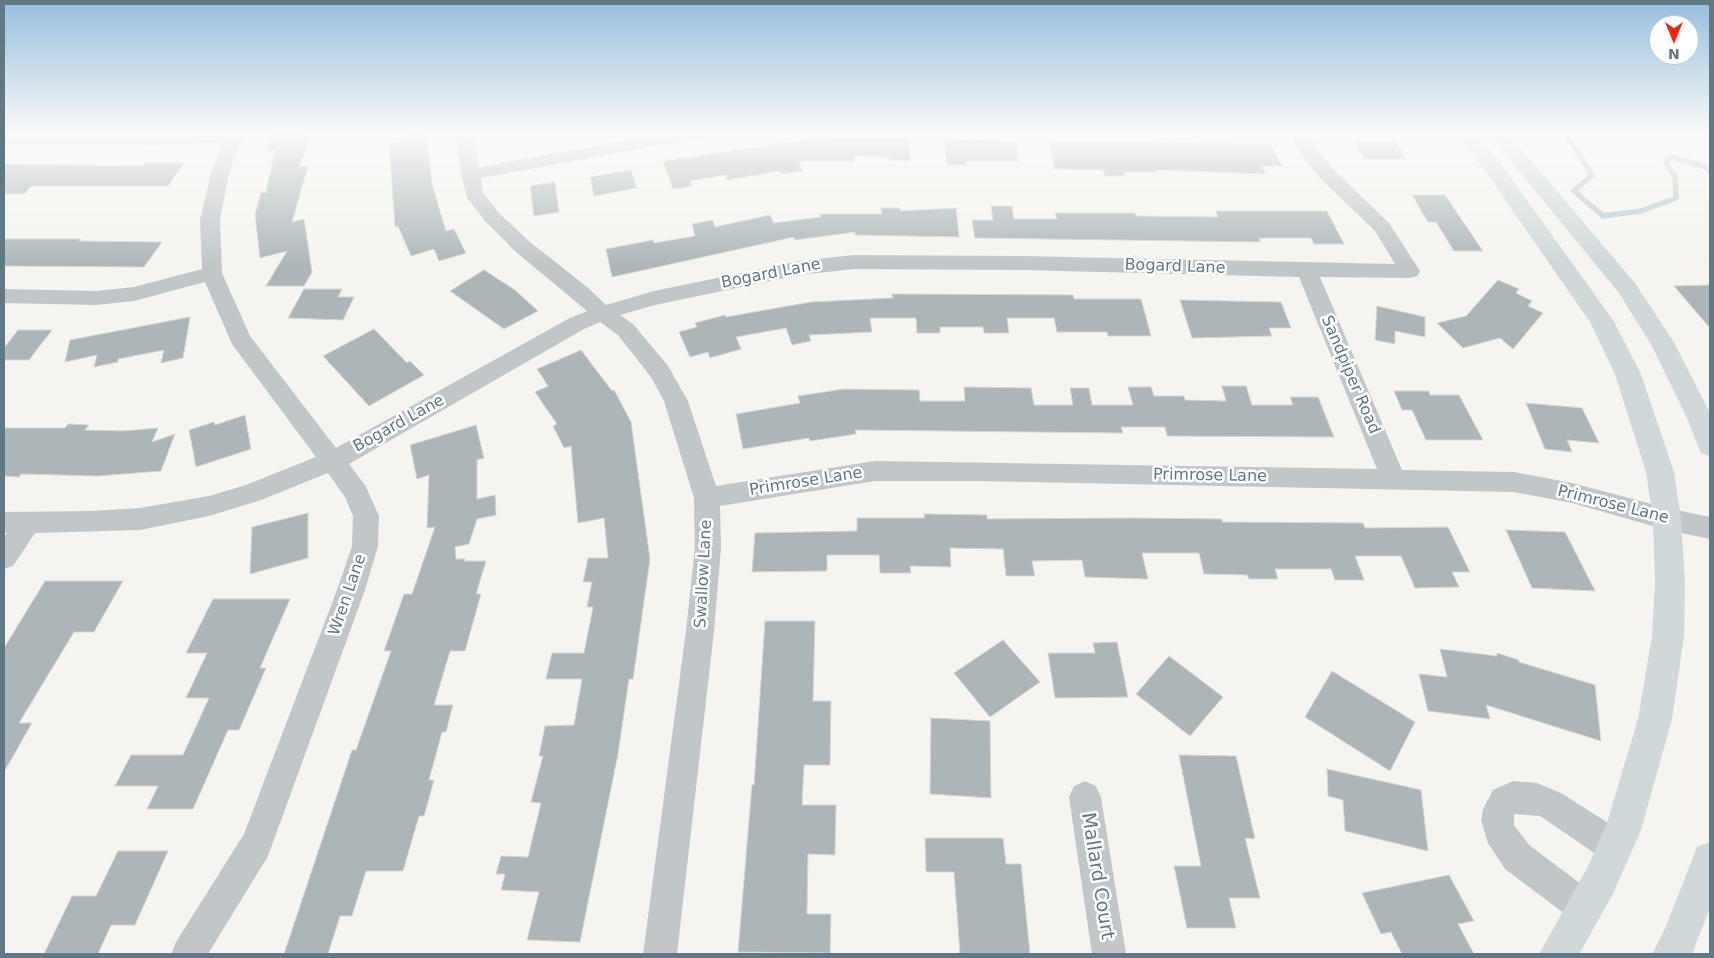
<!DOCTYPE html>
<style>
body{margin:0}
#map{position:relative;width:1714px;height:958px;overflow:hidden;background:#f5f4f0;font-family:"DejaVu Sans",sans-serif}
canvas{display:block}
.frame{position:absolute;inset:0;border:5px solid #607984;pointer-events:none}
.north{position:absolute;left:1649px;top:15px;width:50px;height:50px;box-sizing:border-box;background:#fff;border:1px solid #bfc9ce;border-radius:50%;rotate:180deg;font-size:14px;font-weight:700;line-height:20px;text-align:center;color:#607984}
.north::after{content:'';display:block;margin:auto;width:18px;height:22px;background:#f42411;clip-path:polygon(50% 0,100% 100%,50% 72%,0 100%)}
</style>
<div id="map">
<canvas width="1714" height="958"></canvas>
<div class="frame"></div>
<div class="north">N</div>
</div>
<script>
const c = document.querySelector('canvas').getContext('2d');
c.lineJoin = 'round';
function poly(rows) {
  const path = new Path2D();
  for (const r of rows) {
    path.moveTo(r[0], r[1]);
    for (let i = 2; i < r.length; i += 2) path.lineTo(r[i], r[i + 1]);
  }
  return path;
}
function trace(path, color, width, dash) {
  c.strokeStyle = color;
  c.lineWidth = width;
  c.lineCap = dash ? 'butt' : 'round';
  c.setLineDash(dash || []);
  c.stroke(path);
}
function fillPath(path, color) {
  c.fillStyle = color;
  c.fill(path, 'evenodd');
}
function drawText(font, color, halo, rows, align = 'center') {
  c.font = font + ' "DejaVu Sans",sans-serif';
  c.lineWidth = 5;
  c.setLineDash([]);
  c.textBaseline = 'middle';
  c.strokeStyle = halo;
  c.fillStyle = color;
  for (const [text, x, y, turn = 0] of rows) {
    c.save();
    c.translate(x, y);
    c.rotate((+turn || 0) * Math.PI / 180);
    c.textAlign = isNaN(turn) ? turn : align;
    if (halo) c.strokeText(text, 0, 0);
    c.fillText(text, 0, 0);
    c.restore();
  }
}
trace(poly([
 [1564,132,1592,175,1574,191,1603,216,1641,211,1676,198,1675,177,1666,163,1671,157,1703,166,1710,171]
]), '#bbcace', 5.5);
const building = poly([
 [274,132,307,132,304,137,312,136,299,167,308,166,292,222,304,219,312,272,304,286,266,286,287,251,260,258,255,214,261,193,266,192,275,151,265,152,274,132],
 [402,132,426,132,432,184,446,231,454,229,466,253,439,261,434,249,411,256,398,226,395,227,389,143,400,142,402,132],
 [909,138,910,161,889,160,889,157,854,156,854,161,799,161,802,171,781,174,780,171,727,180,726,175,690,181,692,186,673,189,663,161,813,139,909,138],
 [944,139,1015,141,1018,161,966,161,967,165,947,165,944,139],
 [1112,141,1271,145,1282,166,1262,166,1265,174,1157,170,1157,172,1123,172,1125,176,1105,176,1103,170,1055,169,1049,142,1112,141],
 [1354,141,1395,141,1406,159,1364,159,1354,141],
 [145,163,184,163,168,186,32,186,24,194,4,194,4,164,143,166,145,163],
 [631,170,637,188,594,196,590,177,631,170],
 [555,182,559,212,534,216,530,186,555,182],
 [1412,195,1445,195,1483,251,1454,251,1436,222,1428,222,1412,195],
 [991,206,1012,206,1014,219,1057,219,1055,213,1135,213,1136,216,1218,217,1216,211,1327,211,1344,244,1314,244,1311,238,1259,238,1260,242,975,238,972,220,993,220,991,206],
 [881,208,900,208,900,211,956,208,959,237,855,235,855,232,795,240,794,237,612,277,606,249,653,240,654,243,695,236,692,224,713,220,715,227,770,215,774,223,821,217,820,214,882,214,881,208],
 [4,239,81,239,79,241,162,242,144,267,4,266,4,239],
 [484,270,515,290,538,311,504,329,450,291,484,270],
 [1498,280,1519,289,1516,293,1532,301,1528,306,1543,313,1513,349,1500,338,1463,348,1437,323,1466,316,1498,280],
 [1710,285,1710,328,1674,286,1710,285],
 [304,289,342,289,338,297,354,297,343,320,288,318,304,289],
 [892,294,1073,295,1074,299,1141,299,1151,336,1108,336,1107,332,1057,332,1054,318,1007,318,1009,333,984,333,983,327,940,327,940,333,917,333,916,318,870,318,872,332,809,335,811,341,792,345,786,328,736,337,741,349,710,358,708,352,690,357,679,332,697,327,695,323,725,315,726,317,811,302,893,298,892,294],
 [1180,300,1281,302,1291,328,1269,328,1272,336,1192,338,1180,300],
 [1377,306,1425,317,1425,337,1395,331,1395,344,1375,340,1377,306],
 [190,317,183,358,161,363,164,350,118,359,118,362,94,367,97,355,65,362,70,340,190,317],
 [374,329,407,363,410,361,424,375,369,406,323,356,374,329],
 [18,330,52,330,29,360,4,360,4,348,18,330],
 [581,350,612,391,614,390,631,422,650,559,633,679,629,679,618,754,580,942,527,940,539,892,501,890,505,874,496,874,501,856,528,857,541,803,531,802,543,756,539,756,545,726,574,725,582,679,546,679,552,653,584,653,593,607,587,607,592,582,583,582,588,558,608,558,604,518,578,523,571,446,564,448,553,426,557,424,535,392,548,386,537,369,581,350],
 [1222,386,1246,386,1252,405,1293,405,1290,397,1318,397,1334,437,1167,436,1165,427,1121,427,1123,433,855,430,856,434,810,441,809,438,743,449,736,414,800,403,798,396,844,389,919,390,920,401,965,401,964,387,1031,388,1034,405,1073,405,1070,388,1089,388,1092,405,1133,405,1128,387,1151,387,1154,396,1184,396,1185,400,1226,401,1222,386],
 [1394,391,1429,391,1430,395,1459,395,1483,440,1426,440,1412,410,1402,410,1394,391],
 [1526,403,1582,408,1599,443,1567,440,1572,452,1545,449,1526,403],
 [245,415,251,449,196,467,189,430,214,422,215,425,245,415],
 [68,424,89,425,85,430,123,431,158,428,152,442,175,434,161,471,98,476,21,474,19,477,4,476,4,428,65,428,68,424],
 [476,425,484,458,477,460,477,499,495,495,496,515,477,519,469,544,455,547,456,559,465,559,464,561,486,561,476,594,481,594,465,651,450,651,434,705,453,705,446,732,442,732,429,780,434,780,424,816,419,816,403,871,366,871,352,916,340,916,328,954,284,954,352,750,356,750,391,651,384,651,404,594,412,594,435,527,427,528,429,475,417,479,410,445,476,425],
 [308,513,308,558,250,574,252,527,308,513],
 [924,514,987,515,987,519,1134,518,1222,519,1222,522,1363,523,1365,528,1448,527,1470,572,1452,572,1459,587,1415,588,1401,556,1355,556,1364,580,1335,580,1331,569,1275,569,1278,579,1249,579,1247,575,1204,574,1199,553,1142,553,1148,579,1085,577,1082,560,1032,561,1035,576,1006,576,1003,549,950,548,951,567,910,566,911,573,880,573,879,555,827,555,827,571,752,572,755,533,857,531,857,518,925,518,924,514],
 [1506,530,1565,532,1595,591,1532,588,1506,530],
 [45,581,123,581,94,632,74,632,19,723,32,723,4,772,4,648,45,581],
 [213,599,290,599,260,668,266,668,239,730,228,730,193,809,147,809,158,786,115,786,131,755,183,755,209,698,186,698,207,653,186,653,213,599],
 [765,621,815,621,813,701,831,701,830,765,804,765,802,805,836,805,835,855,808,854,807,914,831,914,830,953,738,952,752,785,754,785,765,621],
 [1003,640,1040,682,990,717,954,673,1003,640],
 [1117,642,1128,697,1055,698,1048,653,1095,653,1093,643,1117,642],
 [1440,649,1497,656,1497,653,1519,660,1519,662,1595,685,1601,741,1486,705,1490,719,1428,711,1419,674,1447,677,1440,649],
 [1169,656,1223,697,1190,736,1136,694,1169,656],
 [1332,671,1415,722,1390,771,1305,717,1332,671],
 [931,718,990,721,991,798,930,794,931,718],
 [1179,755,1236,756,1255,839,1245,838,1260,898,1229,898,1236,928,1187,928,1174,866,1201,866,1179,755],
 [1327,769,1421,790,1428,851,1345,831,1343,800,1328,796,1327,769],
 [925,838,1003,838,1006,864,1021,864,1030,954,960,954,954,872,926,872,925,838],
 [118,851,168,851,135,925,111,925,98,954,44,954,72,896,96,896,118,851],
 [1449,875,1474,921,1458,924,1474,954,1402,954,1391,932,1381,934,1362,893,1449,875]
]);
fillPath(building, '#acb6b9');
trace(building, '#d6d5d3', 1);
fillPath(poly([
 [204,132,244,132,229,173,220,220,222,273,250,336,336,448,568,319,587,311,516,252,485,221,467,198,461,174,457,146,458,132,476,132,475,146,479,167,673,132,713,132,710,136,704,137,481,178,483,193,499,213,530,242,587,287,606,305,654,291,799,261,854,255,1022,256,1395,264,1375,231,1320,178,1299,151,1290,132,1308,132,1316,149,1334,170,1389,223,1420,271,1417,276,1410,278,1320,277,1402,470,1514,472,1572,483,1667,508,1710,517,1710,539,1667,530,1572,503,1514,492,980,481,875,481,720,506,721,547,714,631,677,954,643,954,686,631,695,547,694,498,664,401,651,377,618,335,600,322,584,329,349,464,365,485,379,516,378,546,365,590,268,856,208,954,171,954,176,942,244,834,337,590,352,546,353,516,345,497,328,473,261,500,209,516,140,530,35,533,13,566,4,569,4,537,7,533,4,532,4,512,91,511,140,508,209,496,246,485,316,457,232,344,205,282,134,301,96,305,4,303,4,289,96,291,134,287,202,269,200,220,211,173,222,142,160,145,4,144,4,134,160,135,204,132],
 [854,269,1022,270,1299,277,1377,469,875,461,716,486,688,401,668,366,634,325,620,315,655,305,799,275,854,269],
 [1085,781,1096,786,1101,797,1126,954,1092,954,1069,797,1074,786,1085,781],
 [1513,781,1537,783,1561,793,1627,835,1631,847,1627,859,1615,863,1603,859,1540,816,1514,814,1514,825,1529,845,1597,896,1602,908,1597,920,1585,925,1573,920,1505,869,1488,843,1481,820,1483,809,1493,790,1513,781]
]), '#c1c6c9');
fillPath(poly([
 [1458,132,1478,132,1613,320,1641,374,1674,472,1681,519,1685,583,1684,636,1672,719,1641,830,1613,894,1579,954,1539,954,1587,868,1606,826,1638,719,1652,636,1655,583,1653,519,1646,472,1615,374,1590,322,1458,132],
 [1490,132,1510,132,1528,157,1635,283,1675,344,1710,413,1710,456,1701,453,1687,418,1652,346,1619,293,1514,165,1490,132],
 [1710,842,1710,908,1694,949,1692,954,1652,954,1667,924,1697,847,1710,842]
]), '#d0d8da');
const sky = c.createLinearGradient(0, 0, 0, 266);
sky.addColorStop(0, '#96bdde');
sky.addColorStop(0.5, '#fafaf8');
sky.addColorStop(1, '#fafaf800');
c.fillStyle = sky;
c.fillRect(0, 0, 1714, 266);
drawText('16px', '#607984', '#fff', [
 ["Bogard Lane",1175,267,2],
 ["Bogard Lane",771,274,-11],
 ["Sandpiper Road",1350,375,67],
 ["Bogard Lane",399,424,-29],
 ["Primrose Lane",1210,476,1],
 ["Primrose Lane",806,482,-9],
 ["Primrose Lane",1613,505,14],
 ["Swallow Lane",704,574,-87],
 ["Wren Lane",348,595,-71]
]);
drawText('19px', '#607984', '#fff', [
 ["Mallard Court",1097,876,81]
]);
</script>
